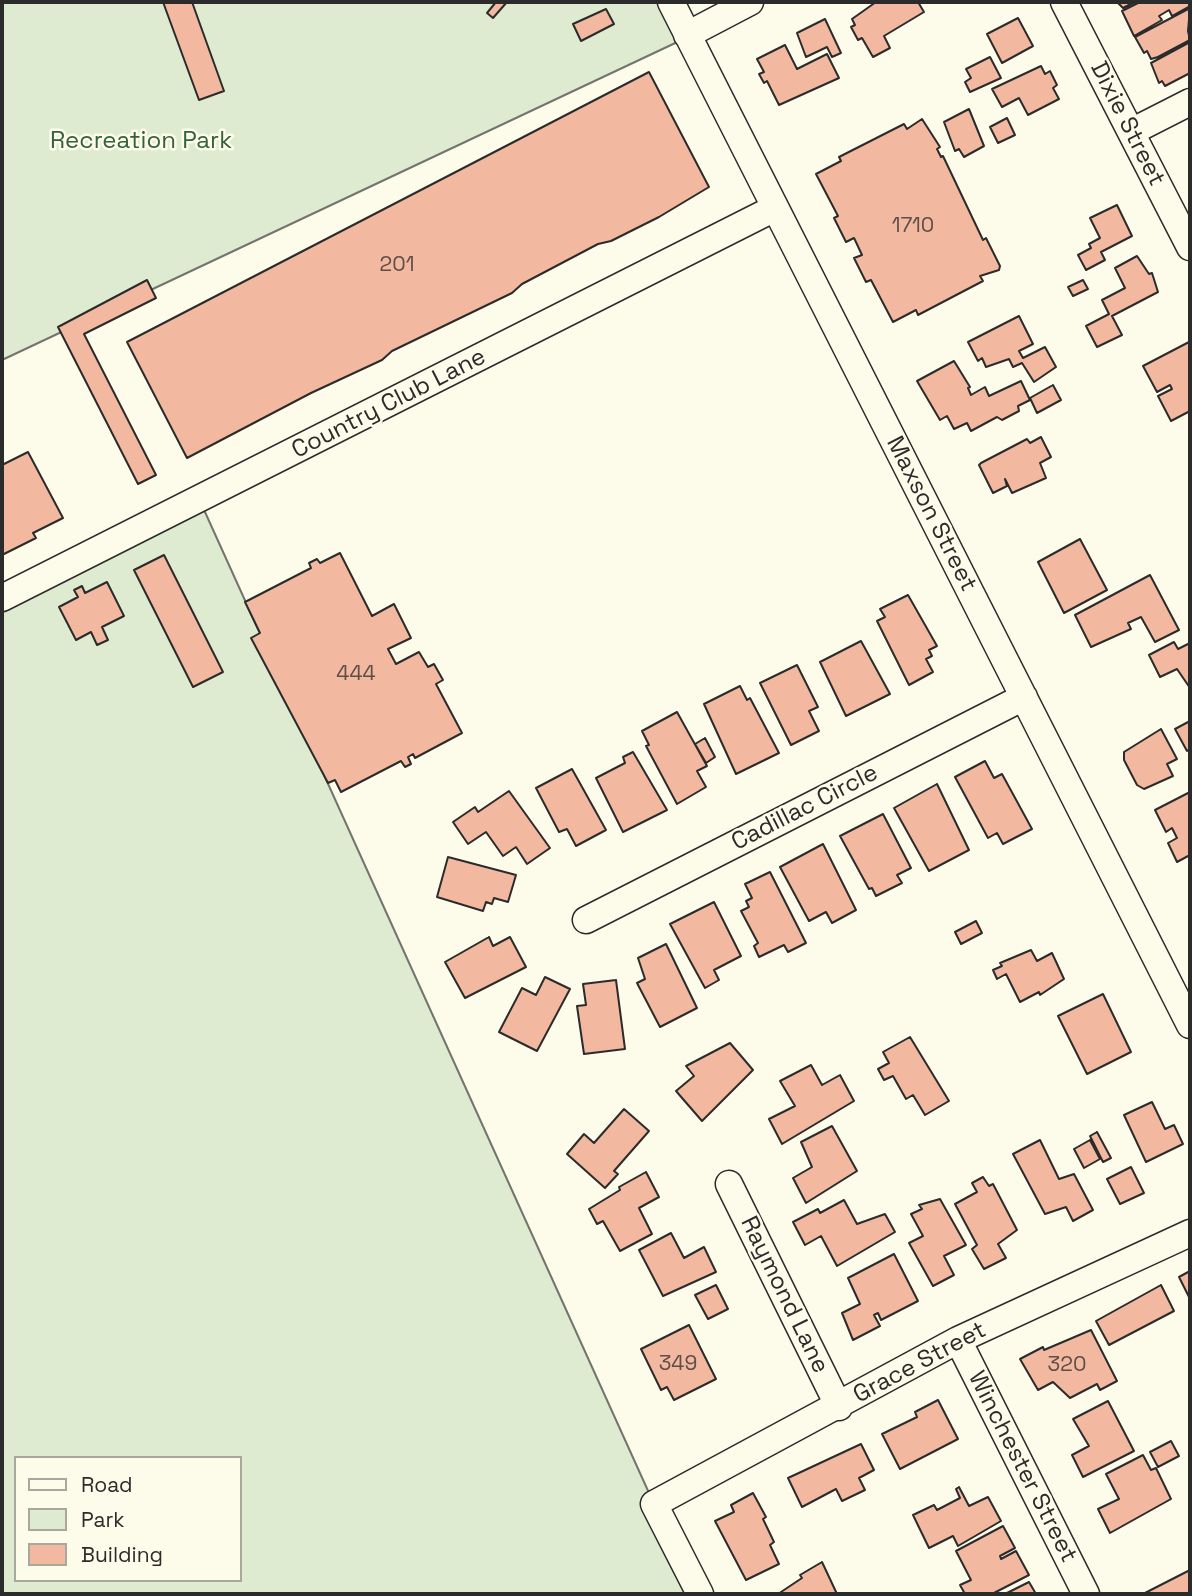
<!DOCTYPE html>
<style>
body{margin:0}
#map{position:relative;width:1192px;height:1596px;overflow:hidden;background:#fdfbea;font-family:"Space Grotesk",sans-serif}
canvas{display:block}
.frame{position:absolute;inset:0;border:4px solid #2b2b2b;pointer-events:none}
.legend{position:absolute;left:14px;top:1456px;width:228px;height:126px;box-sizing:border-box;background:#fdfbea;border:2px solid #a9a89e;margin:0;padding:9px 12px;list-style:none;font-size:21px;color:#2b2b2b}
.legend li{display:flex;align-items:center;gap:14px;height:35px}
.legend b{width:35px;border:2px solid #a9a89e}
</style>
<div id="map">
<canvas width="1192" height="1596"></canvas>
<div class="frame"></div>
<ul class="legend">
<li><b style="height:9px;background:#fdfbea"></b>Road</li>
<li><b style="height:19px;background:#deebd1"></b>Park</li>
<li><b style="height:19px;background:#f2b8a0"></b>Building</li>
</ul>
</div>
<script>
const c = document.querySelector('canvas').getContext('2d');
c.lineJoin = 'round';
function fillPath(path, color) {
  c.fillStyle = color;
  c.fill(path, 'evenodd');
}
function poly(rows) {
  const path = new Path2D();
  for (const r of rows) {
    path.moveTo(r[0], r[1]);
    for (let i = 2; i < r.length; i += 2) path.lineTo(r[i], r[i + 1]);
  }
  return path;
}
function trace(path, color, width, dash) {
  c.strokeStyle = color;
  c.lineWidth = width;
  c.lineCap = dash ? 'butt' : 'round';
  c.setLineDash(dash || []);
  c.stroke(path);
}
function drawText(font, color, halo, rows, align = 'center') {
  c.font = font + ' "Space Grotesk",sans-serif';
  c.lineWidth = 5;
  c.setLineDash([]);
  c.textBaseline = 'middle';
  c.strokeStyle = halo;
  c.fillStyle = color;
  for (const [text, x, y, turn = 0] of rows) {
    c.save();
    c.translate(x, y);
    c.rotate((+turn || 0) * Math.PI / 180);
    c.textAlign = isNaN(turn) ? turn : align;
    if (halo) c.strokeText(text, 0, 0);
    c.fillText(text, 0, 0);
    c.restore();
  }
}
const green = poly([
 [2,2,672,2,688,37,2,360,2,2],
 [200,501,654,1504,700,1594,2,1594,2,597,200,501],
 [16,1458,240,1458,240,1580,16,1580,16,1458]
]);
fillPath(green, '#deebd1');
trace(green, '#74746e', 2);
const building = poly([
 [163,2,192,2,224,91,199,100,163,2],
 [496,2,507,2,493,18,487,13,496,2],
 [876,2,918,2,924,12,884,36,890,48,873,57,862,38,858,40,851,27,855,25,852,19,876,2],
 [1117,2,1135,2,1123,8,1117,2],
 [1140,2,1190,2,1190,6,1172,16,1169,10,1159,16,1162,20,1134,36,1122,11,1140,2],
 [1190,8,1188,31,1190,40,1158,57,1151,59,1147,51,1144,53,1135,37,1190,8],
 [606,9,614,24,581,41,573,24,606,9],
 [1018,18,1033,46,1002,63,987,34,1018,18],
 [825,19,841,53,832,57,827,47,806,57,797,33,825,19],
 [1190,42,1190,73,1165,86,1162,81,1159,83,1151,63,1190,42],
 [785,45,797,69,827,54,839,78,779,105,767,81,764,83,759,74,764,72,757,59,785,45],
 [990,57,1001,78,970,92,965,82,971,78,966,69,990,57],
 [1041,66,1045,74,1050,71,1057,85,1053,88,1059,99,1028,115,1019,98,1002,107,992,89,1041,66],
 [649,72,709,187,659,217,611,241,598,244,522,284,512,293,392,351,382,360,311,393,187,458,127,342,649,72],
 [969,109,984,146,964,157,959,149,955,151,944,122,969,109],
 [1007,118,1015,135,998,143,990,127,1007,118],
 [922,119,940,147,937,149,941,157,943,156,983,240,986,238,1000,266,999,270,980,276,983,281,918,315,916,310,893,322,871,280,866,282,854,258,862,255,855,240,854,238,846,242,834,218,838,216,816,174,841,161,839,157,904,124,907,129,922,119],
 [1117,205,1132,236,1101,252,1105,260,1086,270,1078,255,1091,248,1089,244,1100,238,1090,218,1117,205],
 [1137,256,1149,274,1152,273,1158,292,1112,316,1122,335,1097,347,1086,326,1109,314,1102,300,1125,288,1115,268,1137,256],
 [147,280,156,298,84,334,156,475,138,484,58,327,147,280],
 [1083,280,1088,289,1073,296,1068,287,1083,280],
 [1019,316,1033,344,1019,351,1023,358,1045,347,1056,367,1034,382,1022,363,1013,367,1009,359,986,367,982,358,978,361,968,342,1019,316],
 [1189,342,1190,411,1171,421,1158,396,1172,389,1170,385,1157,392,1143,366,1189,342],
 [954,361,970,387,968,388,971,395,985,387,989,396,1021,381,1030,400,1018,406,1019,411,1002,420,997,417,971,431,967,423,954,429,947,416,940,420,917,381,954,361],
 [1053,385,1061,400,1037,413,1030,398,1053,385],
 [1041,437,1051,457,1040,463,1046,478,1012,493,1005,479,1007,486,993,493,979,465,981,463,1027,439,1030,443,1041,437],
 [28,452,63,518,33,533,36,538,2,555,2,465,28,452],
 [1080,539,1107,590,1064,613,1038,562,1080,539],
 [340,553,372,616,394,604,411,638,388,649,396,664,419,652,428,667,434,664,443,680,436,684,462,733,415,758,413,754,408,757,411,764,405,767,401,761,341,792,335,780,328,783,259,653,251,638,260,633,245,602,311,568,309,563,317,559,320,563,340,553],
 [164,555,223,672,193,687,134,570,164,555],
 [1150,575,1179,630,1155,642,1141,617,1128,623,1131,629,1091,647,1075,615,1150,575],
 [107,582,124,616,102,627,108,640,97,645,91,632,76,640,59,607,78,597,74,590,82,586,85,593,107,582],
 [908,595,937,646,929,650,932,656,926,659,933,672,909,685,877,621,885,617,880,609,908,595],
 [861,641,890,694,846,716,820,662,861,641],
 [1174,642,1178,649,1190,643,1190,688,1177,669,1160,677,1149,655,1174,642],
 [797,665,818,707,809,711,819,731,791,745,760,683,797,665],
 [740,686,747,700,750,698,779,753,736,774,704,704,740,686],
 [677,712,707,766,697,771,706,787,677,804,646,746,649,745,642,731,677,712],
 [1190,721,1190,749,1187,751,1175,729,1190,721],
 [1161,729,1177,759,1167,764,1173,776,1144,789,1137,785,1124,760,1124,752,1161,729],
 [705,738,715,757,706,763,695,744,705,738],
 [633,752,667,810,623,832,596,778,625,763,623,757,633,752],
 [985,761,994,778,1002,774,1032,829,1003,844,997,833,988,838,955,777,985,761],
 [572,769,606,830,576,846,567,829,559,832,536,788,572,769],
 [937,784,969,850,929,871,894,808,937,784],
 [509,791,550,848,527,864,516,847,503,856,486,832,468,844,453,822,475,807,478,812,509,791],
 [1190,792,1190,855,1177,862,1168,843,1177,838,1172,828,1166,832,1155,810,1190,792],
 [883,814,911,868,897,875,902,883,876,896,872,888,869,889,840,836,883,814],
 [823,844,856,910,832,923,826,912,809,921,780,867,823,844],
 [448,857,516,875,508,902,494,898,492,904,486,902,483,911,437,897,448,857],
 [770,872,806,943,788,952,784,945,759,957,754,946,758,943,741,911,749,907,746,901,752,898,745,884,770,872],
 [714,902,741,956,714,970,719,980,705,988,670,924,714,902],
 [976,921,982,933,961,944,955,932,976,921],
 [489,937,493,946,510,937,526,967,465,998,445,962,489,937],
 [666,944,697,1008,660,1027,637,983,645,979,638,958,666,944],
 [1031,950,1037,961,1052,953,1064,979,1040,995,1039,992,1020,1002,1006,974,997,979,993,970,1002,966,1000,963,1031,950],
 [545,977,570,989,537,1051,499,1032,522,988,536,995,545,977],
 [616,980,625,1049,584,1054,577,1006,586,1005,583,984,616,980],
 [1103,994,1131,1052,1087,1074,1058,1016,1103,994],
 [910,1037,949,1101,925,1115,913,1095,906,1099,893,1076,884,1080,878,1069,889,1063,883,1052,910,1037],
 [730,1043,753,1070,702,1121,676,1091,694,1076,686,1066,730,1043],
 [811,1065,822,1085,840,1075,854,1101,782,1144,769,1119,795,1106,780,1081,811,1065],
 [1152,1102,1165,1129,1174,1125,1183,1144,1146,1162,1124,1115,1152,1102],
 [624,1109,649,1131,614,1171,618,1174,605,1188,567,1154,584,1134,594,1143,624,1109],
 [832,1126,857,1171,806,1203,793,1178,812,1167,801,1142,832,1126],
 [1097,1132,1111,1158,1103,1162,1090,1136,1097,1132],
 [1040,1140,1059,1179,1074,1174,1093,1210,1073,1221,1066,1207,1045,1214,1013,1154,1040,1140],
 [1090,1140,1100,1159,1084,1168,1074,1149,1090,1140],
 [1131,1167,1144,1193,1120,1204,1107,1179,1131,1167],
 [646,1172,659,1197,639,1208,652,1234,620,1251,603,1221,597,1224,589,1209,620,1190,619,1187,646,1172],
 [983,1177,989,1186,993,1184,1017,1230,998,1244,1006,1258,984,1269,972,1249,977,1245,955,1204,977,1192,972,1183,983,1177],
 [940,1199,966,1245,944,1256,954,1275,933,1286,909,1243,923,1236,911,1214,922,1209,919,1205,940,1199],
 [844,1200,857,1224,885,1214,895,1232,837,1266,821,1236,805,1245,793,1222,818,1209,820,1213,844,1200],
 [671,1233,684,1258,704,1247,716,1272,663,1296,639,1250,671,1233],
 [894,1254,918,1301,881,1320,878,1313,874,1315,880,1326,853,1340,842,1313,860,1304,848,1278,894,1254],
 [1190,1271,1190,1299,1179,1277,1190,1271],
 [716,1285,728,1309,708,1319,695,1295,716,1285],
 [1161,1285,1174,1311,1109,1345,1096,1321,1161,1285],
 [689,1325,716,1379,674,1400,667,1387,661,1390,641,1349,689,1325],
 [1091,1330,1117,1381,1100,1390,1097,1384,1070,1398,1053,1382,1038,1390,1020,1359,1043,1347,1044,1350,1091,1330],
 [938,1400,958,1439,900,1469,882,1434,917,1417,915,1412,938,1400],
 [1108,1401,1134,1451,1083,1477,1072,1455,1089,1446,1073,1419,1108,1401],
 [1171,1441,1179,1456,1158,1467,1150,1452,1171,1441],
 [861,1444,874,1470,859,1478,865,1490,842,1501,836,1489,802,1507,788,1478,861,1444],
 [1143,1455,1151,1470,1156,1468,1171,1499,1110,1533,1098,1509,1119,1499,1106,1474,1143,1455],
 [959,1487,969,1506,988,1497,1001,1521,958,1546,953,1536,929,1548,913,1515,934,1505,937,1510,960,1498,956,1489,959,1487],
 [753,1493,766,1517,763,1519,774,1542,770,1545,779,1564,746,1580,715,1521,734,1512,731,1505,753,1493],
 [1003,1526,1015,1548,1000,1556,1001,1559,1016,1551,1029,1575,992,1594,965,1594,960,1585,971,1580,956,1551,1003,1526],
 [822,1562,837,1594,778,1594,802,1578,800,1575,822,1562],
 [1190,1570,1190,1594,1143,1594,1190,1570],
 [1029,1582,1036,1594,1005,1594,1029,1582]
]);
fillPath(building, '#f2b8a0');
trace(building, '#2b2b2b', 2);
const minor = poly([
 [671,2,1190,1025],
 [1064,2,1190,247],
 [687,35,750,2],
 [1131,132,1190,102],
 [2,598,775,208],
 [586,920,1024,697],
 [729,1184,839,1407],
 [958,1340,1086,1594],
 [700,1594,654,1504,958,1340,1190,1233]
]);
trace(minor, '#2b2b2b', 29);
trace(minor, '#fdfbea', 26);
drawText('21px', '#5d4e48', null, [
 ["1710",913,226],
 ["201",397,265],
 ["444",356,674],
 ["349",678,1364],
 ["320",1067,1365]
]);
drawText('24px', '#2b2b2b', '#fdfbea', [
 ["Dixie Street",1127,124,63],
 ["Country Club Lane",389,404,-27],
 ["Maxson Street",931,514,63],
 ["Cadillac Circle",805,808,-27],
 ["Raymond Lane",784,1295,64],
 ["Grace Street",920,1363,-28],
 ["Winchester Street",1022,1467,63]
]);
drawText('24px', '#34623c', '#fdfbea', [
 ["Recreation Park",141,141]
]);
</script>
